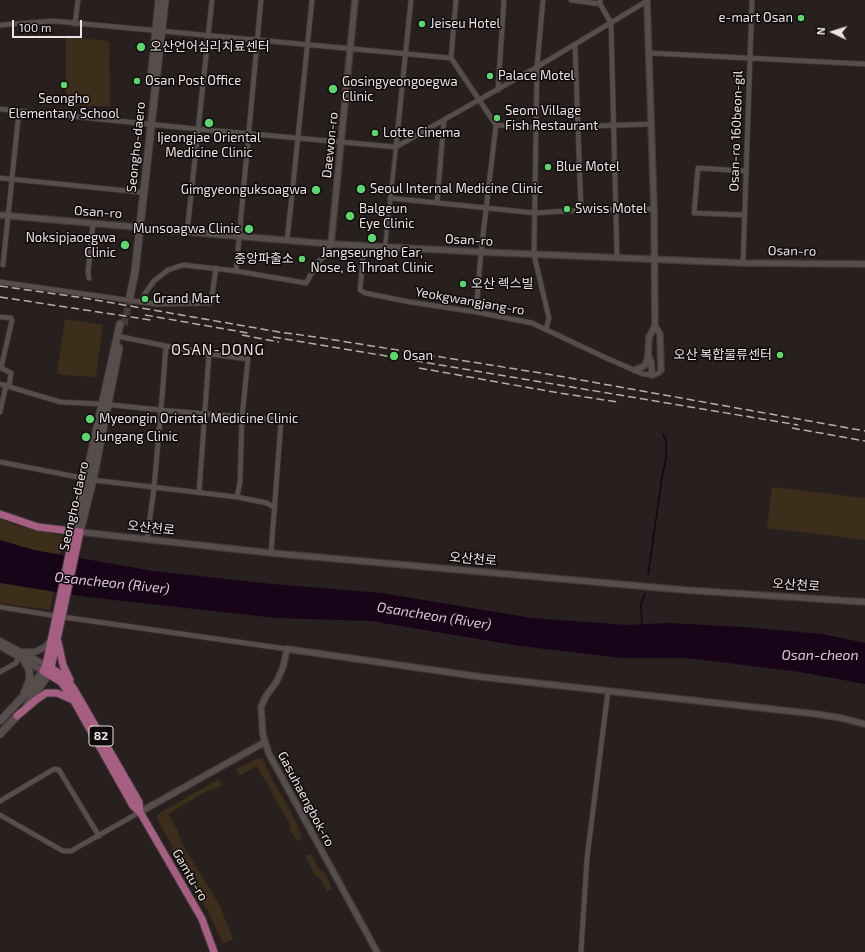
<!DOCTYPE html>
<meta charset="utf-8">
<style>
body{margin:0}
#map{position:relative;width:865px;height:952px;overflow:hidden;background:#281f1f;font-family:"Exo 2",sans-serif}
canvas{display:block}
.north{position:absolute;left:813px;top:12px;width:40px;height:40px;-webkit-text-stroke:3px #0e0a0a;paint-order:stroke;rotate:274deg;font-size:11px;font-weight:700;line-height:16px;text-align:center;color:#ebe4e4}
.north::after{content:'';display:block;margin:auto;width:14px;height:18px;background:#ebe4e4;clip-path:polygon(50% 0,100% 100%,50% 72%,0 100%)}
.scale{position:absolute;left:12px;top:20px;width:70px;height:18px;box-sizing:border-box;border:2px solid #ebe4e4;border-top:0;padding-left:5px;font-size:12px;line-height:14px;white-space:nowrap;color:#ebe4e4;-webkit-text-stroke:3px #0e0a0a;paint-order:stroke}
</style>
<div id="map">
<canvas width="865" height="952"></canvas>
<div class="north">N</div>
<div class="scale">100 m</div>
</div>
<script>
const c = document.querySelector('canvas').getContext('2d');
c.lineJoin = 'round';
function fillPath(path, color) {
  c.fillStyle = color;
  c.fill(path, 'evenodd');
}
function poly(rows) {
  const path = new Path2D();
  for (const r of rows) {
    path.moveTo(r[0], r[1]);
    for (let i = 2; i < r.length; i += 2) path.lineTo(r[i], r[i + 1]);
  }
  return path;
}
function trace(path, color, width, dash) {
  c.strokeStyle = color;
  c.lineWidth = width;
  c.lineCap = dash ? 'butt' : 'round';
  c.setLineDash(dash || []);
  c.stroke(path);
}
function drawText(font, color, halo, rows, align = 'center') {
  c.font = font + ' "Exo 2","Noto Sans KR",sans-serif';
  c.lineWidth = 3;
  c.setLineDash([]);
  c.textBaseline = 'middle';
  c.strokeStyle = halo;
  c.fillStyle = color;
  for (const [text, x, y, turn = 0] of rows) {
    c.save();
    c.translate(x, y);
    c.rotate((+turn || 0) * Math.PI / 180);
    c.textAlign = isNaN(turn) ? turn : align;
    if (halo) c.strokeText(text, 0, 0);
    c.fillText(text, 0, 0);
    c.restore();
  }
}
fillPath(poly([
 [66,37,109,41,110,106,66,106],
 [65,319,103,325,96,377,62,375,57,373],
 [772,487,865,498,865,540,767,528],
 [0,519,14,525,63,536,50,610,0,603],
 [258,758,263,759,268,771,296,822,302,838,297,841,291,832,289,823,257,766,239,776,236,769],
 [219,779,222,785,212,790,207,791,168,814,178,831,181,842,220,906,233,939,223,944,208,911,173,853,172,845,157,819,158,814],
 [311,854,319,869,326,875,332,889,327,891,320,878,315,875,305,856]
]), '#3d2d1b');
fillPath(poly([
 [0,540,34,550,153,571,272,584,381,593,532,618,627,625,669,623,743,627,822,634,865,643,865,684,800,672,687,658,623,658,520,646,371,621,276,618,87,597,0,583]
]), '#170419');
trace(poly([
 [648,575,662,477,666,458,666,441,663,434],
 [642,626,641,604,645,594]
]), '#170419', 1.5);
trace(poly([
 [124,325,130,296]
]), '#453d3d', 7, [7, 3.5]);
const pedestrian = poly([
 [385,247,396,147]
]);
const minor = poly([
 [543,0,537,67,534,255,549,318,546,329],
 [571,0,600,4],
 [600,0,600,4,611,23,617,257],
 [75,24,78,0],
 [0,25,53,21,451,58,496,125,481,252,476,312],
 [649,53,865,64],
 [451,58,456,0],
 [498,90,504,0],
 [0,109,197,129,396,147,537,67,647,1],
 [496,125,536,128,652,124],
 [396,147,411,0],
 [0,178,139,192],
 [390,198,535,213,581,210,575,45],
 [437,203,444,120],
 [581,210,654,209],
 [745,215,694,213,698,168,746,171],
 [187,233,212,0],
 [287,240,292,195,312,0],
 [364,246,360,290,365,293,410,302,476,312,532,323,604,357,643,374,654,375,659,373,661,370],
 [743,263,752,0],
 [3,265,19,111],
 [236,271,261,0],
 [89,278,88,272,93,224],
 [0,282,141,302,146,292,154,281,168,270,183,265,236,271,306,283,319,261,324,257,331,244],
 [141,302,156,304,211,303,216,268],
 [0,317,11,318,12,320,1,368,11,373,9,386],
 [122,337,166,346],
 [0,384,60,402,102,404,161,410,242,417,248,359,209,354,166,346,161,410,154,488,147,540],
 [0,412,6,385],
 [0,462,93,480,237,497,267,503,275,508],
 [199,493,209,354],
 [237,497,240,482,242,417,275,419,281,422,271,553],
 [0,607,56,616],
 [63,617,287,649],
 [0,672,16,663,19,656],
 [0,801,54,769,59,770,99,836],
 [0,815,63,851,71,851,140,812],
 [581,952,587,858,608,691]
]);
const tertiary = poly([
 [0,215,135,227],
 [140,228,331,244,481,252,743,263,865,264],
 [331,244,355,0],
 [655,326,660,334,661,370],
 [648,355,651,362,652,375],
 [635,370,642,367,646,364,648,355,649,337,655,326,654,209,647,0],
 [80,532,271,553,685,590,865,602],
 [0,641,49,667],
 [0,646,43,671],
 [24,652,35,652,45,647,51,640],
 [140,812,265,742],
 [377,952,269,754,263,735,261,707,266,696,277,681,283,667,287,649,482,677,816,714,841,718,865,724]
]);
const secondary = poly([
 [151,79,159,0],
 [130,296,135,272,165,0],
 [74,531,120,324],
 [80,532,93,480,119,348],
 [22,657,29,669,30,679,24,694],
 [27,705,44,681,50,670],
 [0,721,31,688,43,671],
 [0,734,20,713]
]);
const primary = poly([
 [0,514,38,527,80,532,51,668,65,677,74,689,139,802,140,812],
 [74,531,46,665,43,671,61,682,74,701,133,806,140,812,202,919,214,952],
 [58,642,63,665,70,680],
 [17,716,36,700,46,693,57,693,73,700]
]);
trace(pedestrian, '#413939', 5.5);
trace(minor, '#413939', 6);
trace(tertiary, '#413939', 8);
trace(secondary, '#413939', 9);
trace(primary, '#413939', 9);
trace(pedestrian, '#574d4d', 3.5);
trace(minor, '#574d4d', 4.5);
trace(tertiary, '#574d4d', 5.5);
trace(secondary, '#574d4d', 7);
trace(primary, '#a65e82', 7);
trace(poly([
 [0,286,84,298,279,332,316,337,553,375,865,431],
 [0,297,151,320],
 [145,315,248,333],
 [242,335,279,342],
 [273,337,798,425],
 [419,368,559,393,618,402],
 [792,428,865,441]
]), '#b6afaf', 1.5, [8, 4]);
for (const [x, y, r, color] of [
 [801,18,4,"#5dd56d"],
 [422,24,4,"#5dd56d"],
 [141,47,5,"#5dd56d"],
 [490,76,4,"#5dd56d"],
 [137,81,4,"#5dd56d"],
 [64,85,4,"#5dd56d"],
 [333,89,5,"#5dd56d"],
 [497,118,4,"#5dd56d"],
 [209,123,5,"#5dd56d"],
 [375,133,4,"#5dd56d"],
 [548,167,4,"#5dd56d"],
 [361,189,5,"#5dd56d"],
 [316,190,5,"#5dd56d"],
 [567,209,4,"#5dd56d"],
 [350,216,5,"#5dd56d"],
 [249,229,5,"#5dd56d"],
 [372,238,5,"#5dd56d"],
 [125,245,5,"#5dd56d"],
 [302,259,4,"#5dd56d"],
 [463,284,4,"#5dd56d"],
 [145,299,4,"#5dd56d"],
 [780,355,4,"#5dd56d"],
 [394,356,5,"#5dd56d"],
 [90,419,5,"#5dd56d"],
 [86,437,5,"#5dd56d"]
]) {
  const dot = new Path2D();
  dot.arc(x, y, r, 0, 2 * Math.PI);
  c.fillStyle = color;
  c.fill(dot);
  trace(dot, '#0e0a0a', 1.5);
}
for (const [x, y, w] of [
 [101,736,24]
]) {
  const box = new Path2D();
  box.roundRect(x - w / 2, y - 10, w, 20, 3);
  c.fillStyle = '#0e0a0a';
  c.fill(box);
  trace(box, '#ebe4e4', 1);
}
drawText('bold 12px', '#ebe4e4', null, [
 ["82",101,736]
]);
drawText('13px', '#ebe4e4', '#0e0a0a', [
 ["e-mart Osan",793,18,"right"],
 ["Jeiseu Hotel",430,24],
 ["오산언어심리치료센터",150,47],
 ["Palace Motel",498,76],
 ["Osan Post Office",145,81],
 ["Gosingyeongoegwa",342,82],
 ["Clinic",342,97],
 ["Seongho",64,99,"center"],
 ["Elementary School",64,114,"center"],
 ["Seom Village",505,111],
 ["Fish Restaurant",505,126],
 ["Lotte Cinema",383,133],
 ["Ijeongjae Oriental",209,138,"center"],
 ["Medicine Clinic",209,153,"center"],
 ["Blue Motel",556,167],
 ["Seoul Internal Medicine Clinic",370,189],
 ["Gimgyeonguksoagwa",307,190,"right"],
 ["Balgeun",359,209],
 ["Eye Clinic",359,224],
 ["Swiss Motel",575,209],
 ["Munsoagwa Clinic",240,229,"right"],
 ["Noksipjaoegwa",116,238,"right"],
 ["Clinic",116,253,"right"],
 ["Jangseungho Ear,",372,253,"center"],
 ["Nose, & Throat Clinic",372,268,"center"],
 ["중앙파출소",294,259,"right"],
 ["오산 렉스빌",471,284],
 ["Grand Mart",153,299],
 ["오산 복합물류센터",772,355,"right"],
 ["Osan",403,356],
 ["Myeongin Oriental Medicine Clinic",99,419],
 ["Jungang Clinic",95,437]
], 'left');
drawText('13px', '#ebe4e4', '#0e0a0a', [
 ["Osan-ro 160beon-gil",736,131,-88],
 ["Daewon-ro",330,145,-84],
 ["Seongho-daero",136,147,-84],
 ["Osan-ro",98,212,4],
 ["Osan-ro",469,240,3],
 ["Osan-ro",792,251,1],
 ["Yeokgwangjang-ro",470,301,10],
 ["Seongho-daero",74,506,-77],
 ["오산천로",151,528,6],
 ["오산천로",473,559,5],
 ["오산천로",796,585,4],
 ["Gasuhaengbok-ro",306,799,62],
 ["Gamtu-ro",190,875,60]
]);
drawText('italic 14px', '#eabdee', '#0e0a0a', [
 ["Osancheon (River)",112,583,6],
 ["Osancheon (River)",434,616,9],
 ["Osan-cheon",820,655]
]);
c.letterSpacing = '1px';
drawText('15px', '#ecdedf', '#0e0a0a', [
 ["OSAN-DONG",218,350]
]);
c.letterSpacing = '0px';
</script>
